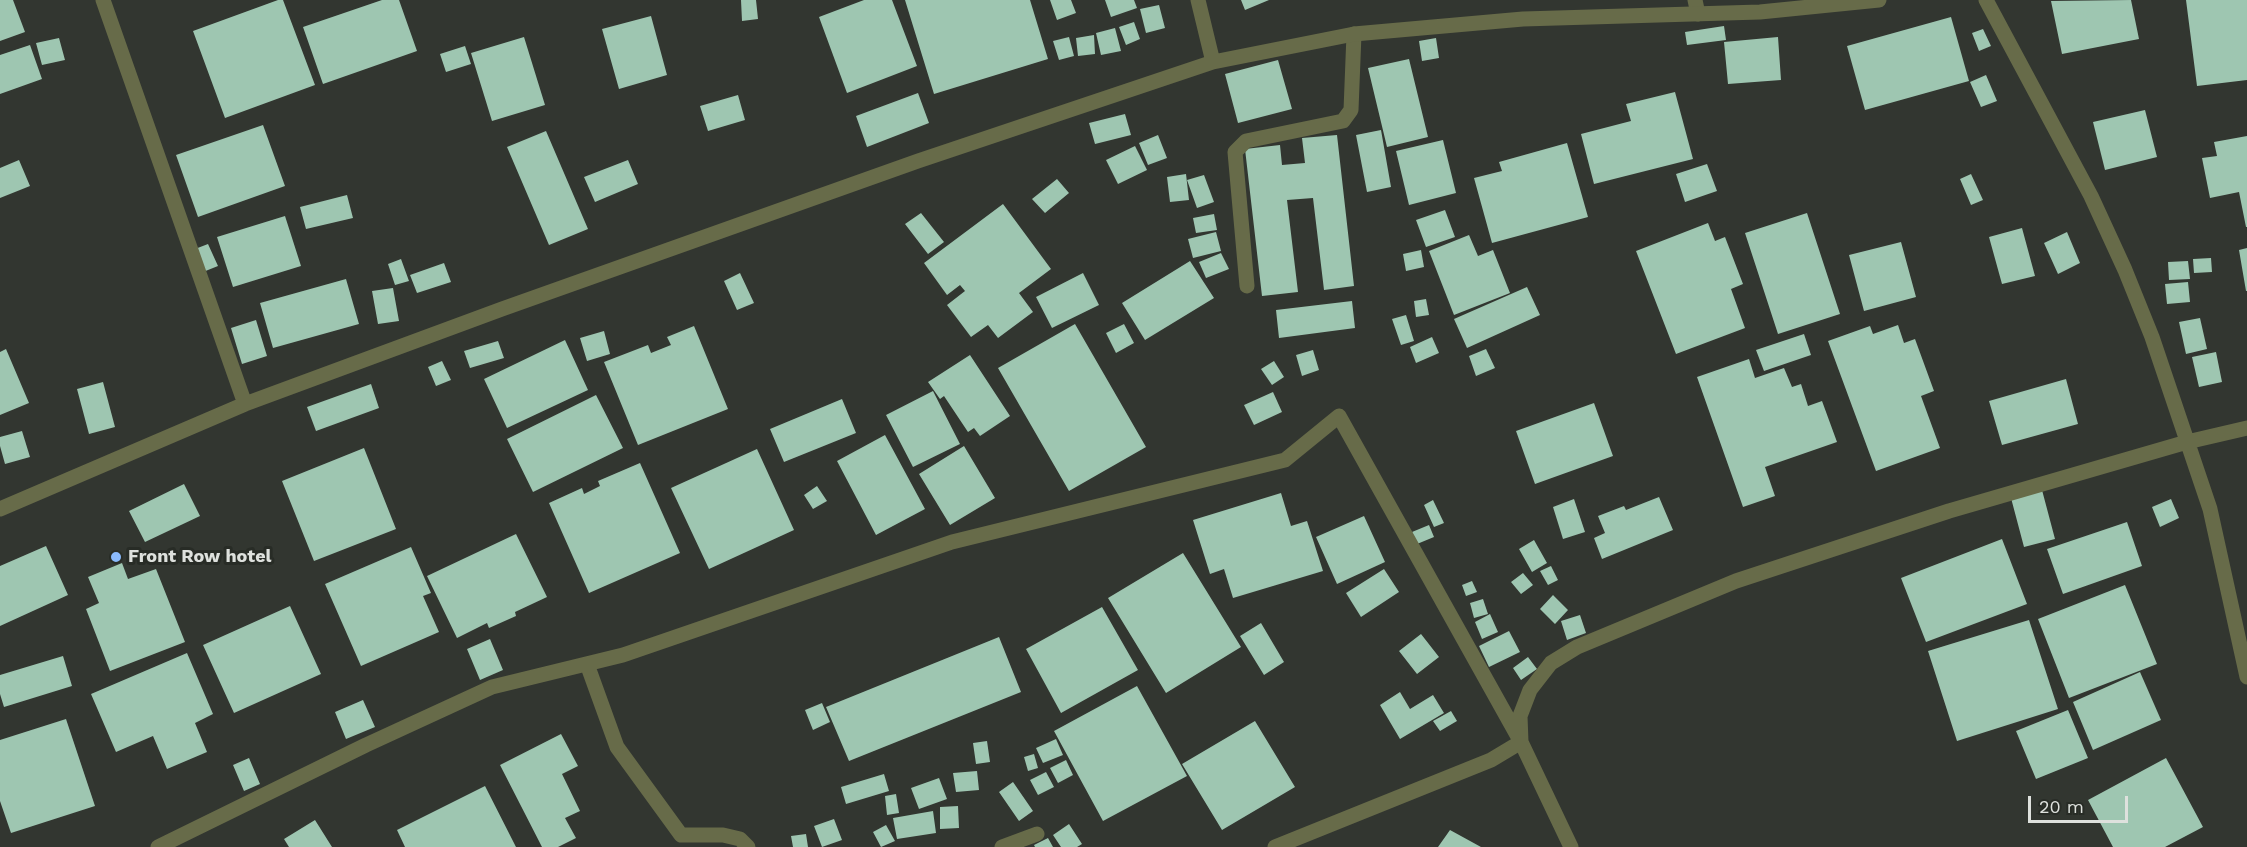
<!DOCTYPE html>
<style>
body{margin:0}
#map{position:relative;width:2247px;height:847px;overflow:hidden;background:#323630;font-family:"Work Sans",sans-serif}
canvas{display:block}
.scale{position:absolute;left:2028px;top:796px;width:100px;height:27px;box-sizing:border-box;border:3px solid #dee1dd;border-top:0;padding-left:8px;font-size:18px;line-height:21px;white-space:nowrap;color:#dee1dd;-webkit-text-stroke:4px #282c26;paint-order:stroke}
</style>
<div id="map">
<canvas width="2247" height="847"></canvas>
<div class="scale">20 m</div>
</div>
<script>
const c = document.querySelector('canvas').getContext('2d');
c.lineJoin = 'round';
function fillPath(path, color) {
  c.fillStyle = color;
  c.fill(path, 'evenodd');
}
function poly(rows) {
  const path = new Path2D();
  for (const r of rows) {
    path.moveTo(r[0], r[1]);
    for (let i = 2; i < r.length; i += 2) path.lineTo(r[i], r[i + 1]);
  }
  return path;
}
function trace(path, color, width, dash) {
  c.strokeStyle = color;
  c.lineWidth = width;
  c.lineCap = dash ? 'butt' : 'round';
  c.setLineDash(dash || []);
  c.stroke(path);
}
function drawText(font, color, halo, rows, align = 'center') {
  c.font = font + ' "Work Sans",sans-serif';
  c.lineWidth = 6;
  c.setLineDash([]);
  c.textBaseline = 'middle';
  c.strokeStyle = halo;
  c.fillStyle = color;
  for (const [text, x, y, turn = 0] of rows) {
    c.save();
    c.translate(x, y);
    c.rotate((+turn || 0) * Math.PI / 180);
    c.textAlign = isNaN(turn) ? turn : align;
    if (halo) c.strokeText(text, 0, 0);
    c.fillText(text, 0, 0);
    c.restore();
  }
}
fillPath(poly([
 [0,0,13,0,25,32,0,41],
 [278,0,283,0,315,85,225,118,193,31],
 [382,0,399,0,417,51,323,84,303,27],
 [741,0,756,0,758,19,742,21],
 [864,0,892,0,917,66,847,93,819,17],
 [905,0,1030,0,1048,59,934,94],
 [1050,0,1071,0,1076,13,1057,20],
 [1105,0,1134,0,1137,8,1111,17],
 [1241,0,1269,0,1245,10],
 [2131,0,2139,39,2062,54,2051,1],
 [2186,0,2247,0,2247,80,2197,86],
 [1159,5,1165,28,1146,33,1140,9],
 [651,16,667,75,619,89,602,29],
 [1951,17,1969,81,1865,110,1847,46],
 [1134,22,1140,39,1126,45,1119,27],
 [1724,26,1726,40,1687,45,1685,32],
 [1115,28,1121,51,1101,55,1096,33],
 [1983,29,1991,46,1979,51,1972,33],
 [1094,35,1095,54,1078,56,1076,38],
 [524,37,545,105,492,121,471,53],
 [1069,37,1074,56,1059,60,1053,41],
 [1778,37,1781,80,1728,84,1724,42],
 [59,38,65,60,42,65,36,43],
 [1436,38,1439,58,1422,61,1419,41],
 [30,45,42,79,0,94,0,55],
 [465,46,471,64,446,72,440,54],
 [1409,59,1428,137,1387,147,1368,68],
 [1278,60,1292,109,1238,123,1225,74],
 [1986,75,1997,101,1981,107,1970,82],
 [1675,92,1693,159,1594,184,1581,134,1631,121,1626,104],
 [918,93,929,123,867,147,856,116],
 [738,95,745,120,708,131,700,106],
 [2145,110,2157,157,2105,170,2093,122],
 [1125,114,1131,135,1095,144,1089,123],
 [263,125,285,186,198,217,176,155],
 [1381,130,1391,187,1367,192,1356,135],
 [546,131,588,229,549,245,507,147],
 [1158,135,1167,158,1148,165,1139,143],
 [1337,135,1354,286,1324,290,1313,198,1287,200,1298,292,1262,296,1245,149,1280,145,1282,165,1305,163,1302,138],
 [2247,136,2247,227,2246,227,2239,192,2210,198,2202,158,2217,156,2214,142],
 [1443,140,1456,193,1409,205,1396,151],
 [1567,143,1588,217,1492,243,1474,178,1502,171,1499,162],
 [1135,146,1147,170,1118,184,1106,160],
 [19,160,30,186,0,198,0,168],
 [628,160,638,184,595,202,584,177],
 [1707,164,1717,191,1685,202,1676,174],
 [1186,174,1189,200,1170,202,1167,177],
 [1971,174,1983,200,1971,205,1960,179],
 [1204,175,1214,202,1197,208,1187,180],
 [1057,179,1069,193,1045,213,1032,199],
 [347,195,353,218,306,229,300,207],
 [1003,204,1051,269,1019,293,1033,312,998,338,988,325,971,337,947,305,965,291,960,285,947,295,924,263],
 [1445,210,1455,237,1426,247,1416,220],
 [921,213,944,242,928,254,905,224],
 [1807,213,1840,314,1778,334,1745,233],
 [1214,214,1217,230,1196,233,1193,218],
 [285,216,301,266,233,287,217,237],
 [1708,223,1715,241,1725,237,1743,284,1731,289,1745,328,1676,354,1636,251],
 [2022,228,2035,276,2002,284,1989,237],
 [1216,232,1221,251,1193,258,1188,239],
 [2067,232,2080,263,2058,274,2044,243],
 [1469,235,1478,256,1493,250,1510,293,1454,315,1429,251],
 [1901,242,1916,297,1864,311,1849,255],
 [208,244,218,266,203,272,195,249],
 [2247,248,2247,291,2246,291,2239,250],
 [1421,250,1424,267,1406,271,1403,254],
 [1221,253,1229,269,1206,278,1199,262],
 [2211,258,2212,272,2194,273,2193,259],
 [401,259,409,281,395,285,388,264],
 [1190,261,1214,298,1145,340,1122,303],
 [2188,261,2190,279,2169,280,2168,262],
 [444,263,451,282,417,293,410,275],
 [740,273,754,303,737,310,724,281],
 [1083,273,1099,305,1052,328,1036,297],
 [346,279,359,324,273,348,260,303],
 [2188,282,2190,302,2167,304,2165,284],
 [1527,287,1540,315,1467,348,1454,319],
 [393,288,399,321,378,324,372,291],
 [1426,299,1429,315,1416,317,1414,301],
 [1352,301,1355,328,1279,338,1276,310],
 [1406,315,1414,341,1401,345,1392,319],
 [2200,318,2207,349,2186,354,2179,322],
 [256,320,267,356,242,364,231,328],
 [1075,324,1146,447,1069,491,998,368],
 [1124,324,1134,343,1116,353,1106,333],
 [1898,325,1904,343,1915,339,1934,391,1921,396,1940,448,1876,471,1828,341,1870,326,1873,334],
 [694,326,728,409,638,445,604,362,648,345,651,353,671,345,667,337],
 [604,331,610,354,587,361,580,338],
 [1804,334,1811,355,1764,371,1756,350],
 [1432,337,1439,353,1416,363,1410,347],
 [565,340,588,390,507,428,484,379],
 [498,341,504,358,470,368,464,351],
 [6,349,29,403,0,415,0,352],
 [1486,349,1495,368,1476,376,1469,356],
 [1313,350,1319,370,1302,376,1296,355],
 [2216,352,2222,382,2199,387,2192,357],
 [970,355,1010,416,980,436,974,428,968,432,944,396,940,399,928,382],
 [1749,359,1755,378,1784,368,1792,387,1801,384,1808,406,1822,401,1837,442,1765,467,1775,496,1743,507,1697,377],
 [442,361,451,380,436,386,428,367],
 [1274,361,1284,377,1272,385,1261,369],
 [2066,379,2078,424,2002,445,1989,401],
 [103,382,115,427,89,434,77,389],
 [371,384,379,408,316,431,307,407],
 [933,391,960,444,913,467,886,415],
 [1273,392,1282,412,1254,425,1244,405],
 [596,395,623,448,533,492,507,439],
 [842,399,856,433,784,462,770,429],
 [1594,403,1613,456,1535,484,1516,431],
 [22,431,30,457,5,464,0,446,0,437],
 [885,435,925,509,876,535,837,461],
 [964,446,995,498,950,525,919,474],
 [364,448,396,529,314,561,282,481],
 [757,449,794,530,709,569,671,488],
 [640,463,680,553,589,593,549,503,582,488,584,494,600,486,598,481],
 [184,484,200,516,145,542,129,511],
 [817,486,827,501,813,509,804,495],
 [2042,490,2055,539,2024,547,2011,498],
 [1281,493,1291,526,1307,521,1323,571,1233,598,1224,569,1210,574,1193,520],
 [1659,497,1673,530,1602,559,1594,538,1605,533,1598,516,1624,506,1626,510],
 [1574,499,1585,532,1563,539,1553,507],
 [2171,499,2179,518,2160,527,2152,507],
 [1433,500,1444,523,1434,527,1424,505],
 [1364,516,1385,562,1337,584,1316,537],
 [2127,522,2142,566,2063,594,2047,549],
 [1429,525,1434,537,1417,544,1412,532],
 [516,534,547,597,515,612,516,616,489,628,487,623,457,638,427,576],
 [2002,539,2027,604,1926,642,1901,578],
 [1534,540,1547,563,1532,572,1519,549],
 [46,546,68,595,0,626,0,566],
 [411,547,431,593,423,596,439,632,361,666,325,584],
 [1183,553,1241,647,1166,693,1108,598],
 [122,563,128,579,156,569,185,642,110,671,86,609,99,603,88,577],
 [1551,566,1558,580,1548,585,1540,571],
 [1384,569,1399,592,1361,617,1346,593],
 [1523,573,1533,585,1521,594,1511,582],
 [1472,581,1477,592,1466,596,1462,585],
 [2125,585,2157,664,2069,698,2038,619],
 [1553,595,1568,610,1555,624,1540,609],
 [1483,599,1488,614,1474,618,1470,603],
 [290,606,321,674,234,713,203,645],
 [1102,607,1138,670,1061,713,1026,649],
 [1490,614,1498,632,1482,639,1475,622],
 [1580,615,1586,633,1567,640,1561,621],
 [2029,620,2058,709,1957,741,1928,651],
 [1261,623,1284,662,1264,675,1240,636],
 [1509,631,1520,652,1489,667,1479,646],
 [1421,634,1439,657,1417,674,1399,651],
 [999,637,1021,692,849,761,826,707],
 [490,639,503,670,480,680,467,649],
 [187,653,213,714,195,723,207,752,167,769,153,736,116,752,91,694],
 [63,656,72,686,4,707,0,694,0,675],
 [1528,657,1537,669,1521,680,1513,668],
 [2140,672,2161,720,2093,750,2073,702],
 [1137,686,1187,776,1103,821,1054,731],
 [1400,692,1410,709,1433,695,1444,713,1400,739,1380,705],
 [363,700,375,727,346,739,335,712],
 [822,703,830,722,813,730,805,710],
 [2068,710,2088,758,2036,779,2016,731],
 [1451,711,1457,721,1440,731,1433,721],
 [66,719,95,806,11,833,0,801,0,740],
 [1255,721,1295,787,1222,830,1182,764],
 [561,734,578,766,562,774,580,811,565,818,576,838,558,847,542,847,500,765],
 [1056,739,1063,755,1043,763,1036,748],
 [987,741,990,762,976,764,973,743],
 [1034,754,1038,768,1028,771,1024,757],
 [249,758,260,784,244,791,233,765],
 [2166,758,2203,827,2165,847,2113,847,2088,800],
 [1066,760,1073,775,1058,783,1050,768],
 [977,771,979,790,956,792,953,773],
 [1046,772,1054,787,1038,795,1030,780],
 [884,774,889,791,846,804,841,787],
 [939,778,947,799,919,809,911,788],
 [1013,782,1033,811,1019,821,999,792],
 [485,786,516,847,405,847,397,830],
 [896,794,899,813,887,815,885,796],
 [958,806,959,828,940,829,940,807],
 [933,811,936,833,897,839,893,818],
 [834,819,842,840,822,847,814,826],
 [315,820,332,847,289,847,284,839],
 [1069,824,1082,844,1077,847,1061,847,1053,835],
 [886,825,895,841,881,847,873,832],
 [1450,830,1481,847,1438,847],
 [806,834,808,847,793,847,791,836],
 [1048,838,1053,847,1035,847,1034,845]
]), '#9ec6b1');
trace(poly([
 [1695,0,1698,14],
 [1247,286,1235,152,1246,141,1343,121,1351,110,1354,34]
]), '#676b49', 15);
trace(poly([
 [103,0,245,404],
 [1198,0,1213,62],
 [1986,0,2091,196,2125,270,2152,337,2210,509,2247,677],
 [0,509,245,404,502,309,918,161,1213,62,1354,34,1523,19,1760,12,1879,0],
 [587,664,617,747,681,835,723,835,740,839,748,847],
 [158,847,366,745,492,687,623,655,952,542,1285,460,1339,416,1521,742,1491,760,1275,847],
 [1002,847,1037,834],
 [1571,847,1521,742,1520,716,1530,690,1551,663,1577,647,1736,581,1949,511,2187,442,2247,428]
]), '#676b49', 15);
for (const [x, y, r, color] of [
 [116,557,6,"#8abafc"]
]) {
  const dot = new Path2D();
  dot.arc(x, y, r, 0, 2 * Math.PI);
  c.fillStyle = color;
  c.fill(dot);
  trace(dot, '#282c26', 2);
}
drawText('bold 18px', '#dee1dd', '#282c26', [
 ["Front Row hotel",128,557]
], 'left');
</script>
